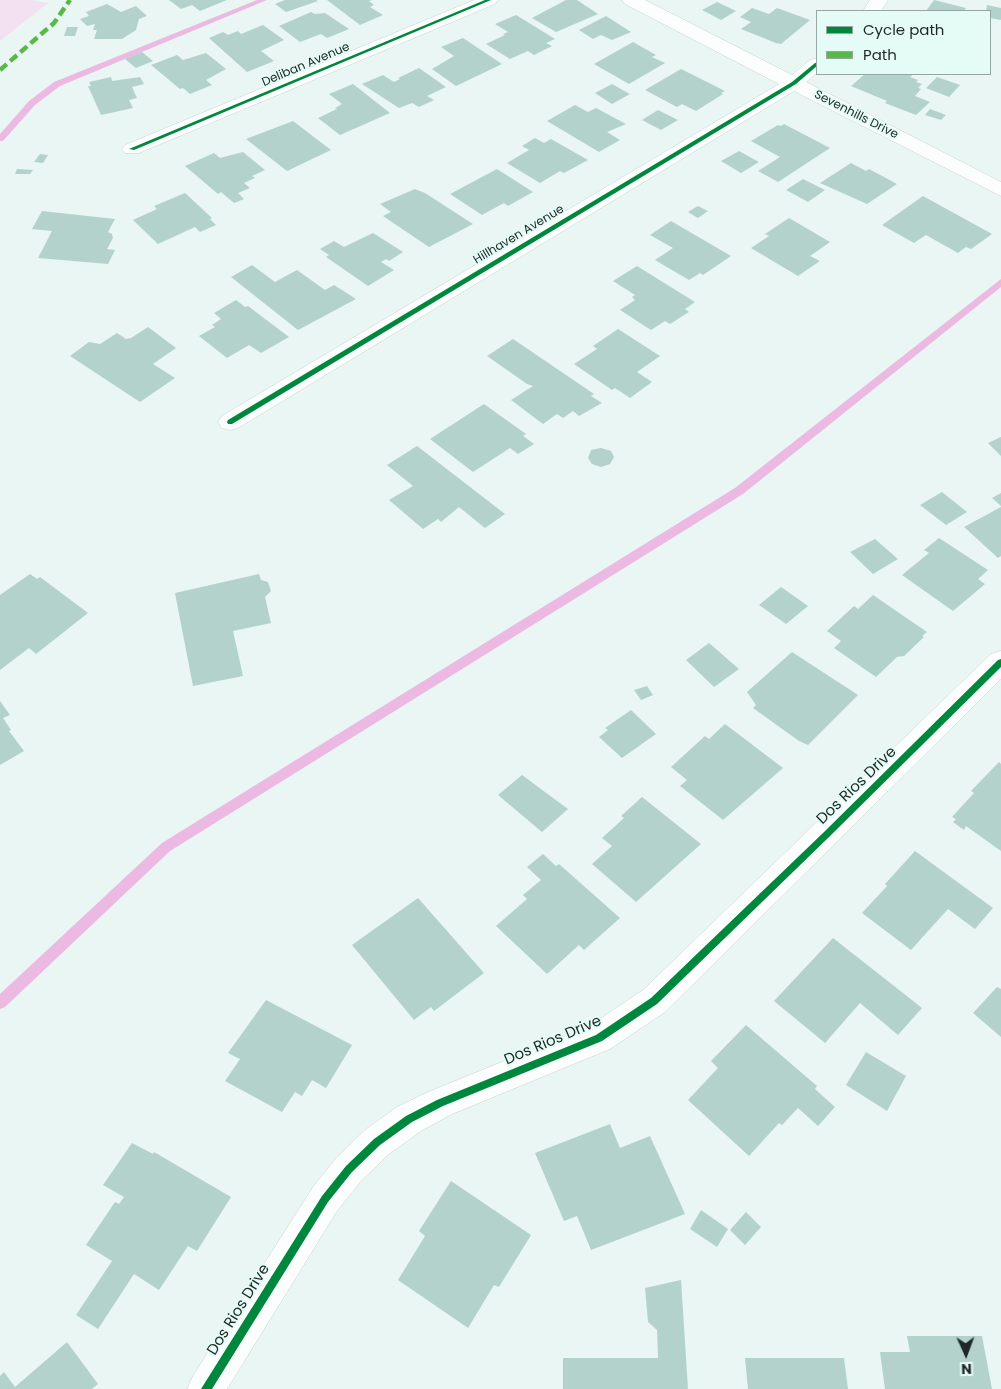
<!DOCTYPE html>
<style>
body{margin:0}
#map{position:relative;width:1001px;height:1389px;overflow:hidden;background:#e9f6f3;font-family:Poppins,sans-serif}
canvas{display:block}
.legend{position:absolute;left:816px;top:10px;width:175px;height:65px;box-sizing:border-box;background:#e4fbf6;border:1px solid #95a7a3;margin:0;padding:6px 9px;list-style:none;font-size:15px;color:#1f2826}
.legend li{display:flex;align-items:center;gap:10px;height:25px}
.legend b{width:25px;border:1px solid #95a7a3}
.north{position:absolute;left:941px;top:1329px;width:50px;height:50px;-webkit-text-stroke:4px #e4fbf6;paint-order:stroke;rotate:178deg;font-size:14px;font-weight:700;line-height:20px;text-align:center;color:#1f2826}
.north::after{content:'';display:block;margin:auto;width:18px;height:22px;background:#1f2826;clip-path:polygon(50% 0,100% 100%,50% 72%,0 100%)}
</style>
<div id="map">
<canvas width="1001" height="1389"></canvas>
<ul class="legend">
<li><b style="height:6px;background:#00873e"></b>Cycle path</li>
<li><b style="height:6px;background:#58b947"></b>Path</li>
</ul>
<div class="north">N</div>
</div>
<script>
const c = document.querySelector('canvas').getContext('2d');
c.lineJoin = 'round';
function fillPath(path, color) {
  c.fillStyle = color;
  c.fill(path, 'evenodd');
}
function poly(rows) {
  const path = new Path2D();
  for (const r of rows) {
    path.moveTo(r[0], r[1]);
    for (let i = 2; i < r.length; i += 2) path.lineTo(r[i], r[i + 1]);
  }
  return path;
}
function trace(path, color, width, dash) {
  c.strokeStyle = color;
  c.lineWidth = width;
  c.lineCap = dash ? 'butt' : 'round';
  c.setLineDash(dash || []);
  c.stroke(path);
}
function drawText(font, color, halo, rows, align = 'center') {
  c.font = font + ' Poppins,sans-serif';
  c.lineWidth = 4;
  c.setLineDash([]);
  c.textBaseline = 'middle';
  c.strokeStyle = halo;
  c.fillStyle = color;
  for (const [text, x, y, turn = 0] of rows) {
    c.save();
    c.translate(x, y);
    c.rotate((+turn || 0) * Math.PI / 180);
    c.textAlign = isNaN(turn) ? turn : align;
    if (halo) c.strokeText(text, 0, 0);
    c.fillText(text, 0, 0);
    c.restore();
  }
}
fillPath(poly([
 [0,0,30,0,48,3,0,41]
]), '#f3e1f1');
fillPath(poly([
 [257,0,267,0,60,86,35,105,3,141,0,141,0,134,29,101,54,82,257,0],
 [1001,279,1001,287,743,494,170,851,5,1007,0,1009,0,994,162,843,735,488,1001,279]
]), '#ecb9e2');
fillPath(poly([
 [169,0,227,0,200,11,192,5,181,9],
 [285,0,316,0,318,1,286,12,275,4],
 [327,0,372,0,369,1,374,5,370,7,383,15,360,25],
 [566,0,577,0,598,14,556,32,532,18],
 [934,0,966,8,965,10,969,11,926,11],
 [717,2,736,11,721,20,702,10],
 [107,4,121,12,136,6,147,16,139,19,136,30,122,39,94,39,97,30,93,30,95,24,87,26,80,19,89,16,86,12],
 [987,5,1001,8,1001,20,990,18,990,11,986,11],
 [752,8,769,14,777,8,810,20,781,44,776,43,741,29,751,22,740,17],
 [311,12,315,14,325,13,349,29,327,38,321,34,300,42,279,26],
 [516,15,555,39,546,43,552,46,534,55,528,51,510,59,486,44,505,35,503,34,508,32,495,24],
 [606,16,631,32,612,40,601,35,593,39,579,30],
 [263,25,284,40,261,51,274,61,247,72,209,38,223,32,228,35,238,31,241,34],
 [67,27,78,27,75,36,64,36],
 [463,38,502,64,456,86,432,69,454,56,441,47],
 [633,42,656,55,652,57,665,63,629,84,594,64],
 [142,52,153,61,136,68,125,59],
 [206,53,226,69,206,80,212,85,190,94,183,88,180,89,151,65,177,55,183,60],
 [419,68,446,87,427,96,434,100,419,107,412,103,399,108,362,84,383,75,394,82,400,79,398,78],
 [681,69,725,91,721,93,723,94,696,111,682,104,677,107,645,90],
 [865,74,914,74,910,77,918,80,916,82,922,84,918,88,921,89,915,96,930,102,916,115,885,103,887,101,851,86],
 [111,77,112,81,140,77,144,84,132,87,137,98,129,100,133,108,101,115,88,86,91,86,89,82],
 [937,77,960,85,949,97,926,88],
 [353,84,390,113,340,135,318,118,337,109,335,108,342,104,329,94],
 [612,84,630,94,612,104,595,93],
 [575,105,588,112,596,108,626,124,607,132,620,140,599,152,547,121],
 [930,109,946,115,941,120,925,115],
 [658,110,678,120,661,130,642,120],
 [293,121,331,150,287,171,246,139],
 [784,124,830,148,778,182,758,171,780,157,751,141,778,125,781,126],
 [535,138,544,143,551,139,588,160,564,173,560,171,540,183,507,163,529,150,522,146],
 [739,151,759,162,741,173,721,161],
 [243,152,265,170,252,176,255,178,244,183,250,188,238,193,244,199,234,203,221,192,218,194,185,166,214,153,220,158],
 [40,154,48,155,43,163,34,162],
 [851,163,866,171,869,169,897,184,867,204,820,183],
 [17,169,33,170,30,174,15,174],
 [497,169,533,192,508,206,504,203,482,215,450,194],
 [803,179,825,190,808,202,786,190],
 [415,189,425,193,473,224,429,247,383,216,391,212,380,204],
 [185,193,212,218,210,219,216,225,200,232,195,227,158,244,133,220,157,209,154,206],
 [923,196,992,234,971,249,966,247,958,253,926,235,914,243,882,225],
 [698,206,708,211,698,218,688,212],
 [42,211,115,219,108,232,112,234,113,238,107,249,115,250,108,264,38,258,52,231,32,229],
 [789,218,830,242,810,256,820,261,798,276,751,248,769,236,765,234],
 [671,221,731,256,703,275,700,273,689,280,655,260,673,248,650,235],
 [373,233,403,252,389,261,386,259,381,262,394,270,368,286,326,257,329,255,320,249,334,241,344,247],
 [252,265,275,282,297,270,325,290,334,285,356,299,298,330,231,277],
 [637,266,695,302,685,309,689,312,670,324,665,321,651,330,620,310,635,300,632,297,635,295,613,281],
 [236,300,245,307,248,306,289,337,261,353,249,345,227,358,199,336,215,327,212,325,221,319,214,313],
 [148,327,176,348,153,364,175,378,140,402,70,356,89,342,100,344,117,333,126,339,131,338],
 [618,329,660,356,637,372,652,382,630,398,615,388,612,390,574,364,597,349,593,346],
 [513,339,594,394,591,396,602,403,579,416,573,411,563,418,557,414,543,424,511,400,533,386,527,384,487,356],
 [484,404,526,434,523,436,534,444,518,454,510,448,473,472,430,439],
 [1001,437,1001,456,988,443],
 [417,446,505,514,485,528,459,507,441,522,438,519,423,529,389,500,413,486,387,465],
 [601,448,611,451,614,457,610,464,601,467,592,464,588,458,591,450],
 [942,492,967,512,946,525,920,505],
 [1001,493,1001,506,992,498],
 [1001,507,1001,556,998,558,964,527],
 [939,538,988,570,978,579,985,584,953,611,902,575,929,553,924,550],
 [875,539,898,559,873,574,850,552],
 [30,574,37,579,40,577,88,613,36,654,29,648,0,670,0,595],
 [259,574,261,580,268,582,271,591,265,597,271,623,233,631,243,676,193,686,175,593],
 [781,587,808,606,786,624,759,605],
 [873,595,927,632,922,636,924,637,904,656,897,657,876,677,834,648,841,641,827,631,854,606,858,609],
 [709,643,739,669,714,687,686,660],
 [792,652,858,695,808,745,799,741,753,708,756,705,747,692],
 [647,686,653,695,641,700,634,690],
 [0,701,10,715,3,718,11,730,9,731,24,751,0,765],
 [631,710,656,734,622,758,599,737,608,730,605,728],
 [725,724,783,768,723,820,680,786,687,780,671,767,705,736,709,739],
 [999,762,1001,764,1001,851,966,826,964,830,953,822,956,819,952,817,974,793,971,791],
 [522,775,568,809,542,832,498,795],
 [642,797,701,844,636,902,592,864,612,846,602,838,624,818,621,816],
 [915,851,993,908,975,929,948,909,911,950,862,913,887,886,885,884],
 [543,854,556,866,559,864,620,918,584,950,579,945,547,974,496,926,527,899,523,895,541,880,527,867],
 [418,898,484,973,434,1011,431,1007,414,1020,352,945],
 [833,938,922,1008,898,1035,860,1003,825,1043,774,1001],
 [997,987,1001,989,1001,1037,973,1013],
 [266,1000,352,1045,326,1088,312,1080,302,1096,295,1092,282,1112,225,1081,240,1059,228,1053],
 [746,1025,817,1086,815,1089,835,1107,818,1126,798,1108,782,1125,779,1123,749,1156,688,1100,718,1068,711,1061],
 [866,1052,906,1076,887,1111,846,1085],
 [610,1124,620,1148,650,1136,685,1214,591,1250,577,1216,564,1221,535,1153],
 [132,1143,153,1154,154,1152,231,1197,197,1251,188,1246,159,1290,134,1274,98,1329,76,1315,112,1261,86,1245,115,1202,119,1204,124,1197,103,1185],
 [451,1181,531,1235,499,1287,494,1285,468,1328,398,1280,425,1236,419,1231],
 [701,1210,728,1229,717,1247,690,1229],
 [746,1212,761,1227,745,1245,730,1230],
 [681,1280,688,1389,563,1389,563,1358,658,1358,657,1330,648,1322,645,1288],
 [907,1336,982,1336,992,1389,885,1389,880,1352,910,1352],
 [67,1342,98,1384,92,1389,0,1389,0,1376,4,1372,15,1387],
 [745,1358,844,1358,848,1389,748,1389]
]), '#b3d2cc');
const minor = poly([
 [474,0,498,0,495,4,139,153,125,153,122,149,125,145,474,0],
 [622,0,645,0,792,75,810,60,817,58,817,73,806,82,1001,182,1001,196,794,91,238,428,230,430,222,428,218,422,222,416,779,84,625,4,622,0],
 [870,0,888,0,881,11,863,11,870,0],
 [1001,651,1001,679,665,1012,610,1049,452,1114,421,1131,389,1154,361,1181,337,1211,227,1389,187,1389,193,1376,313,1187,337,1157,365,1130,397,1107,428,1092,588,1027,643,990,991,654,1001,651]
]);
trace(minor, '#c8d2d0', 1);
fillPath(minor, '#fcfefd');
trace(poly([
 [0,70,54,23,70,0]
]), '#58b947', 4.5, [9, 4.5]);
fillPath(poly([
 [485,0,491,0,134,150,129,149,485,0],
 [815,63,817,63,817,66,796,84,232,424,228,424,227,422,228,420,792,82,815,63],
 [1001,659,1001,667,829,837,657,1004,602,1041,443,1106,412,1122,380,1145,352,1172,328,1202,212,1389,201,1389,322,1196,346,1166,374,1139,406,1116,437,1100,596,1035,651,998,823,833,998,660,1001,659]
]), '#00873e');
drawText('12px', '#1f2826', '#e4fbf6', [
 ["Deliban Avenue",306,65,-23],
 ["Sevenhills Drive",856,115,27],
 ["Hillhaven Avenue",519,235,-31]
]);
drawText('15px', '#1f2826', '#e4fbf6', [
 ["Dos Rios Drive",857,786,-44],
 ["Dos Rios Drive",553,1041,-23],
 ["Dos Rios Drive",239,1310,-58]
]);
</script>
